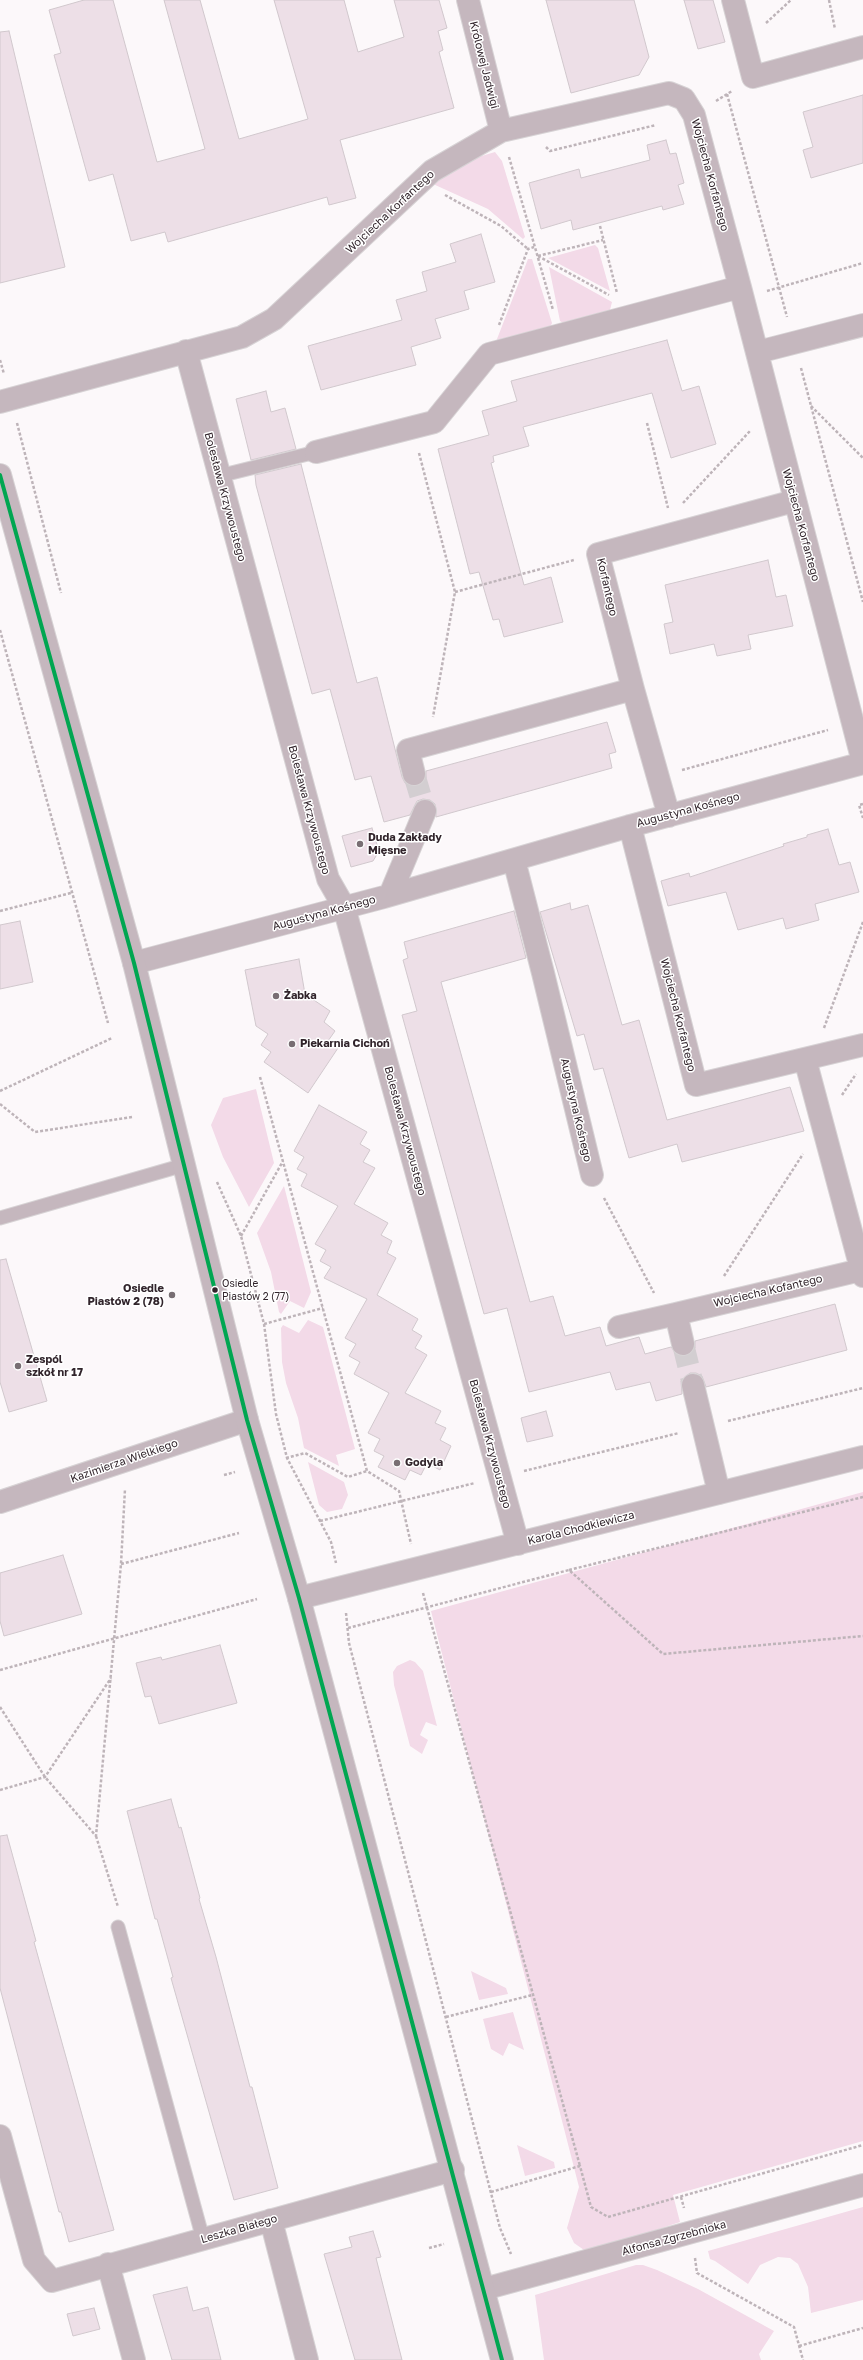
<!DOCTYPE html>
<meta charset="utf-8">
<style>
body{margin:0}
canvas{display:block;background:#fcf8fa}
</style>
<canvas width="863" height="2360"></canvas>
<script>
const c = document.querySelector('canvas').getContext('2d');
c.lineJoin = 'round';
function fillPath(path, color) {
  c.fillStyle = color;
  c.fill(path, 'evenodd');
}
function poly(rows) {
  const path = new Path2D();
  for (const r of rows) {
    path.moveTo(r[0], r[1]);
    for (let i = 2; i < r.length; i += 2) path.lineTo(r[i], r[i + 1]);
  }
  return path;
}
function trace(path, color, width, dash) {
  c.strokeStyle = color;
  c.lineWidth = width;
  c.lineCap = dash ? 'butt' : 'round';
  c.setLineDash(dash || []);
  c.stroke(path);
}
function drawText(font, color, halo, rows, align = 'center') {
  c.font = font + ' "Golos Text",sans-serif';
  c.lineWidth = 3;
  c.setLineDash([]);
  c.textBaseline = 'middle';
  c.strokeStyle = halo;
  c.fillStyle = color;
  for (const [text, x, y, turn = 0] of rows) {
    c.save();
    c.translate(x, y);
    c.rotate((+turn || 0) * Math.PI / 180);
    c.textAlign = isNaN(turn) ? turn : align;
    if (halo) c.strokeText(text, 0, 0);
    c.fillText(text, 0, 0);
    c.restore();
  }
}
fillPath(poly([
 [495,152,502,161,525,237,523,239,488,209,433,184,465,161],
 [595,245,598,248,610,291,548,258],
 [528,259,532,259,552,323,550,328,498,343,497,339],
 [549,267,612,302,610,310,565,324,560,321],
 [256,1089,274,1163,249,1207,223,1157,211,1125,223,1098],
 [284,1186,311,1292,304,1308,290,1301,281,1314,279,1312,271,1272,257,1233],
 [308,1320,323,1327,355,1449,336,1455,339,1466,304,1448,298,1418,286,1383,282,1362,281,1328,283,1325,299,1333],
 [308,1462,344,1482,348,1495,342,1509,327,1512,319,1505],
 [863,1492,863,2141,673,2195,680,2222,599,2249,591,2252,584,2250,574,2243,567,2228,579,2187,431,1611],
 [410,1660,415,1662,423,1671,437,1726,426,1722,420,1735,428,1740,422,1754,410,1746,394,1685,393,1672,397,1666],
 [471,1971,506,1988,508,1994,479,2000],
 [513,2012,524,2050,509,2043,503,2056,491,2049,483,2019],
 [517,2145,554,2162,555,2168,525,2176],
 [863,2207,863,2300,811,2313,808,2287,798,2264,790,2258,778,2257,760,2265,748,2284,715,2261,710,2259,708,2251],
 [636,2265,643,2265,657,2270,698,2289,774,2331,759,2354,761,2360,544,2360,535,2295]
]), '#f3dae8');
const building = poly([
 [84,0,113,0,157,162,205,149,164,0,200,0,239,139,308,119,274,0,344,0,358,52,404,37,394,0,439,0,447,28,438,31,443,50,439,52,454,108,340,140,356,198,329,205,327,197,168,242,165,232,131,241,113,174,89,181,54,55,61,53,49,10,84,0],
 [546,0,634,0,649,57,639,75,571,93,546,0],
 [684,0,713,0,725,42,698,49,684,0],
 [9,31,65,267,0,283,0,32,9,31],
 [863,95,863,163,811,178,803,150,813,147,803,112,863,95],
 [666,140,670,154,676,153,684,183,678,185,684,204,663,210,662,206,573,230,571,220,541,229,529,183,579,169,581,178,650,160,647,145,666,140],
 [481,234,495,282,464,291,469,309,435,319,441,338,411,347,416,365,321,390,308,346,402,320,396,300,427,291,422,272,456,262,450,244,481,234],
 [667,340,682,391,699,386,716,444,671,458,652,393,523,427,529,446,493,456,494,462,491,463,524,585,551,577,563,622,504,637,499,619,493,620,479,572,470,574,438,449,489,435,482,411,517,401,511,381,667,340],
 [266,391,271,412,285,408,296,449,251,460,236,399,266,391],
 [301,464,357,683,377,677,402,777,405,783,411,786,417,786,426,778,426,771,607,722,616,752,609,754,612,768,436,817,435,804,430,800,423,799,417,801,410,815,384,822,371,776,355,780,330,689,312,694,256,485,255,475,301,464],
 [768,560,776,597,786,595,793,626,748,635,751,649,717,656,714,644,670,654,664,624,673,622,665,585,768,560],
 [372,828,379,851,373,861,351,867,342,836,372,828],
 [828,829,839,865,850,862,859,892,815,904,819,920,786,929,783,918,738,930,726,892,668,906,661,881,689,873,690,877,784,846,783,844,807,837,807,835,828,829],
 [570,903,571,910,588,905,622,1025,639,1020,667,1120,790,1087,804,1131,682,1162,677,1144,629,1158,603,1068,594,1070,584,1034,577,1036,540,912,570,903],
 [514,911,526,958,441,982,530,1302,553,1296,565,1336,600,1327,606,1346,639,1337,645,1354,671,1347,679,1356,685,1356,691,1353,695,1348,695,1341,835,1304,847,1350,706,1387,702,1376,696,1373,690,1373,681,1381,682,1394,656,1401,650,1382,616,1390,610,1372,529,1392,507,1308,484,1314,402,1015,417,1011,403,960,408,958,404,942,514,911],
 [20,921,33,982,0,989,0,925,20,921],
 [299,959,305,994,330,1011,324,1022,335,1031,328,1041,338,1048,308,1093,264,1062,271,1052,261,1045,268,1034,256,1026,245,970,299,959],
 [319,1105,367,1132,360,1144,370,1150,363,1162,375,1168,354,1204,388,1223,381,1235,392,1241,387,1253,396,1258,377,1295,418,1319,412,1330,422,1336,415,1348,427,1355,405,1393,441,1411,435,1423,446,1428,440,1440,451,1446,440,1470,427,1463,421,1475,410,1470,405,1480,378,1467,384,1456,374,1451,380,1439,368,1433,389,1393,354,1374,360,1362,349,1356,356,1344,345,1338,367,1299,324,1278,331,1267,320,1261,326,1250,315,1244,338,1206,301,1186,307,1174,297,1169,304,1157,294,1151,319,1105],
 [6,1259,47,1401,9,1412,0,1382,0,1260,6,1259],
 [546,1411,553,1436,527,1442,521,1418,546,1411],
 [63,1555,82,1614,4,1636,0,1621,0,1573,63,1555],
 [220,1645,237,1703,159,1724,151,1696,145,1697,136,1663,161,1657,162,1660,220,1645],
 [171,1799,179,1828,181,1827,200,1898,199,1899,216,1957,250,2087,252,2087,278,2188,234,2200,171,1978,173,1977,157,1919,155,1919,127,1811,171,1799],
 [7,1835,36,1941,34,1942,114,2230,69,2242,61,2212,59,2212,0,1988,0,1836,7,1835],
 [373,2231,381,2257,376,2258,402,2360,355,2360,324,2254,352,2247,349,2237,373,2231],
 [187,2287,193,2311,208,2307,221,2360,172,2360,153,2295,187,2287],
 [94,2308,100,2329,73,2336,67,2314,94,2308]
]);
fillPath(building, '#eddfe7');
trace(building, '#d1c8cd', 1);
trace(poly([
 [414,774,425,811],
 [683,1344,693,1385]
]), '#d3ced1', 22, [22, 11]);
const service = poly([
 [219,476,316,452],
 [0,1218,184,1165],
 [118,1927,203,2239]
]);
const minor = poly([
 [468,0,501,131],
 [733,0,753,77,863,47],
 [186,351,328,879,344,907,518,1544],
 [758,352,863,325],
 [0,402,242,337,274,319,432,171,501,131,669,93,684,99,694,115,740,287],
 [316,452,434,422,489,354,740,287,863,762],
 [414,774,408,750,633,689],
 [669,816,633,689,598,554,794,501],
 [630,826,696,1085,863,1045],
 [514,860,543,973,592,1175],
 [390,895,425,811],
 [134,963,384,897,630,826,863,763],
 [805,1059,863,1276],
 [619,1327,676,1314],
 [683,1344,676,1314,861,1270],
 [693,1385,719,1493],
 [0,1502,247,1420],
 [299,1598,863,1457],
 [0,2136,34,2260,52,2281,453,2170],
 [271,2220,307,2360],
 [108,2264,134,2360],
 [484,2289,863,2185]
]);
const tertiary = poly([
 [0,475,134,963,247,1420,299,1598,502,2360]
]);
trace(service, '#d7d3d5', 15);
trace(minor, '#d7d3d5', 24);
trace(tertiary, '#d7d3d5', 24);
trace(poly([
 [829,0,835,29],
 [766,23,791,0],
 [727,94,787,317],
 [716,101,732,91],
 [546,147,550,151,656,125],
 [509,157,553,310],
 [445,195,501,226,528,249],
 [600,226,617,293],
 [538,256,609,295],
 [538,256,603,240],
 [767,291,863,263],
 [499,325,528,249,534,247],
 [0,360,4,374],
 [801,368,863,602],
 [811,406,863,458],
 [17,423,61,593],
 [647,423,668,508],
 [419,453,455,592,433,717],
 [683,503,750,431],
 [455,592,574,560],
 [0,630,108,1023],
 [682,770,828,730],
 [863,804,859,805,863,818],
 [0,911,71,893],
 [824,1028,863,922],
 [260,1077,367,1471,399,1491,411,1544],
 [0,1091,112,1038],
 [842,1095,856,1074],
 [0,1104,35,1132,132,1117],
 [217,1182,241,1236,264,1324,276,1414,287,1458,331,1542,336,1563],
 [604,1198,654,1293],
 [241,1236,283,1161],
 [724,1276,803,1154],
 [264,1324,323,1308],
 [728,1421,863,1388],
 [286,1458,305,1453,348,1477,367,1471],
 [524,1471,679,1433],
 [224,1475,235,1472],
 [320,1521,475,1483],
 [121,1564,239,1533],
 [569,1570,863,1497],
 [423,1593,580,2166],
 [346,1613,349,1643,500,2228,511,2254],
 [348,1628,569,1570,663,1654,863,1636],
 [0,1670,257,1599],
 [0,1707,45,1777,96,1836,121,1564,125,1489],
 [0,1790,45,1777,111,1678],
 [96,1836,118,1907],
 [446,2017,532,1995],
 [491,2192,580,2166,591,2207,608,2217,863,2145],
 [681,2197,684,2208],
 [429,2248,444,2244],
 [695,2258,697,2273,794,2327,803,2360],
 [799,2346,863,2328]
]), '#beb4b9', 2.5, [3, 2]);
trace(service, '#c5b7be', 13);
trace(minor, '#c5b7be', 22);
trace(tertiary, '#c5b7be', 22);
trace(poly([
 [0,475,134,963,247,1420,299,1598,502,2360]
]), '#00a651', 4);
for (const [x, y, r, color] of [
 [360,844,4,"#786e73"],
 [276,996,4,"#786e73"],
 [292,1044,4,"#786e73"],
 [215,1290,3.5,"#31242b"],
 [172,1295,4,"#786e73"],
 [18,1366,4,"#786e73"],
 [397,1463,4,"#786e73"]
]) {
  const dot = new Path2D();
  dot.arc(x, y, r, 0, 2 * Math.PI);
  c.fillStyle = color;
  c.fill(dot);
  trace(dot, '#fff', 1.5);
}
drawText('10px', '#31242b', '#fff', [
 ["Osiedle",222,1284],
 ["Piastów 2 (77)",222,1297]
], 'left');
drawText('11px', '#31242b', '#fff', [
 ["Królowej Jadwigi",484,65,76],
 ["Wojciecha Korfantego",710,175,75],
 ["Wojciecha Korfantego",390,212,-43],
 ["Bolesława Krzywoustego",225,497,75],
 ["Wojciecha Korfantego",801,525,75],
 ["Korfantego",607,587,77],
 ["Bolesława Krzywoustego",309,810,75],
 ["Augustyna Kośnego",688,810,-15],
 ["Augustyna Kośnego",324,913,-15],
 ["Wojciecha Korfantego",678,1015,76],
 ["Augustyna Kośnego",576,1110,77],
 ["Bolesława Krzywoustego",405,1131,75],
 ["Wojciecha Kofantego",768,1291,-13],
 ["Bolesława Krzywoustego",490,1444,75],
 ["Kazimierza Wielkiego",124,1461,-19],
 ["Karola Chodkiewicza",581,1528,-14],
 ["Leszka Białego",239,2229,-16],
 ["Alfonsa Zgrzebnioka",674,2238,-15]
]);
drawText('bold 11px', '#31242b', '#fff', [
 ["Duda Zakłady",368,838],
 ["Mięsne",368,851],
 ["Żabka",284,996],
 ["Piekarnia Cichoń",300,1044],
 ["Osiedle",164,1289,"right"],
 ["Piastów 2 (78)",164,1302,"right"],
 ["Zespól",26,1360],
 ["szkół nr 17",26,1373],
 ["Godyla",405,1463]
], 'left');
</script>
